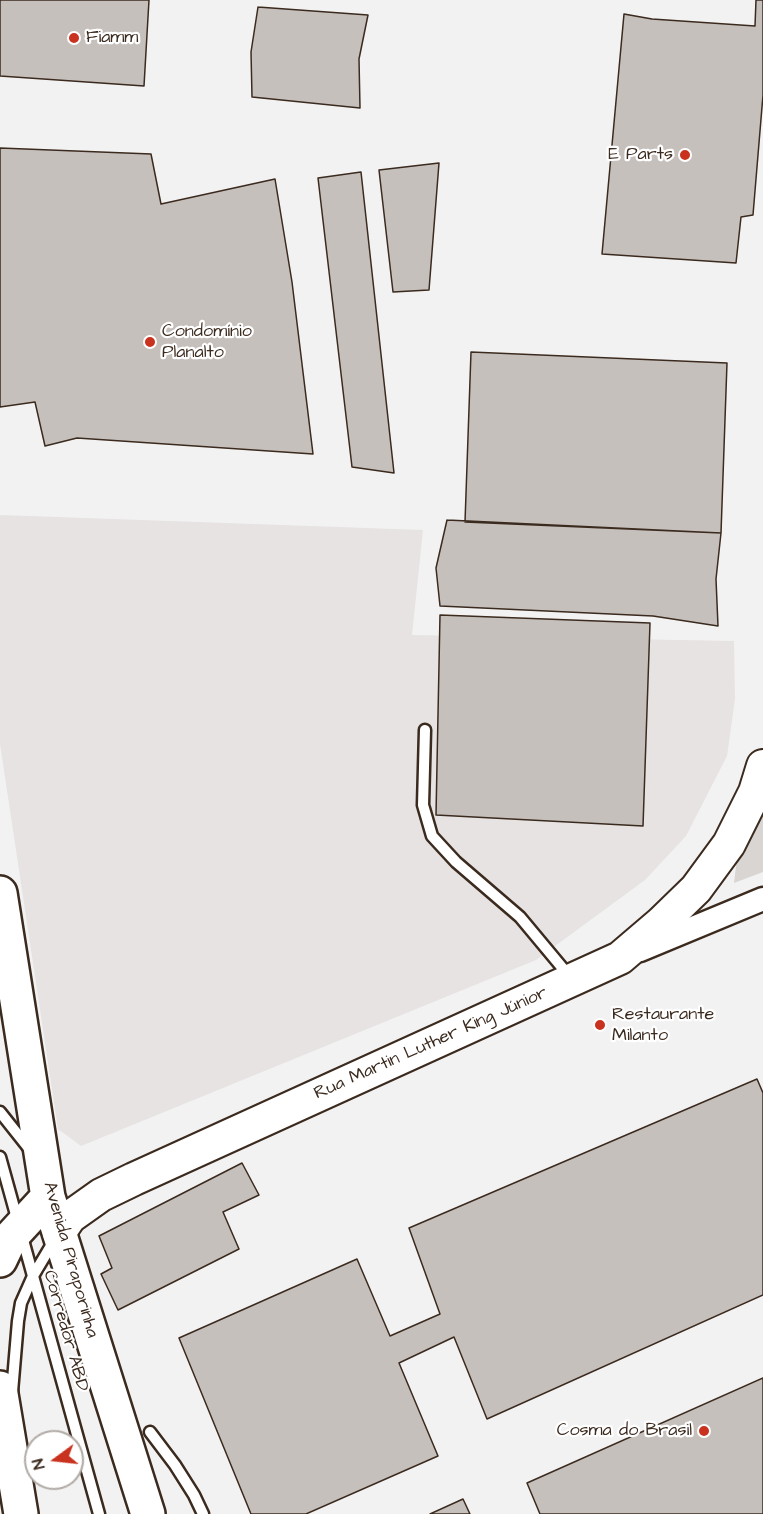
<!DOCTYPE html>
<meta charset="utf-8">
<style>
body{margin:0}
#map{position:relative;width:763px;height:1514px;overflow:hidden;background:#f3f2f2;font-family:"Architects Daughter",sans-serif}
canvas{display:block}
.north{position:absolute;left:24px;top:1430px;width:60px;height:60px;box-sizing:border-box;background:#fff;border:2px solid #b1aaa5;border-radius:50%;rotate:255deg;font-size:16px;font-weight:700;line-height:24px;text-align:center;color:#3b2a1e}
.north::after{content:'';display:block;margin:auto;width:21px;height:27px;background:#c8321e;clip-path:polygon(50% 0,100% 100%,50% 72%,0 100%)}
</style>
<div id="map">
<canvas width="763" height="1514"></canvas>
<div class="north">N</div>
</div>
<script>
const c = document.querySelector('canvas').getContext('2d');
c.lineJoin = 'round';
function fillPath(path, color) {
  c.fillStyle = color;
  c.fill(path, 'evenodd');
}
function poly(rows) {
  const path = new Path2D();
  for (const r of rows) {
    path.moveTo(r[0], r[1]);
    for (let i = 2; i < r.length; i += 2) path.lineTo(r[i], r[i + 1]);
  }
  return path;
}
function trace(path, color, width, dash) {
  c.strokeStyle = color;
  c.lineWidth = width;
  c.lineCap = dash ? 'butt' : 'round';
  c.setLineDash(dash || []);
  c.stroke(path);
}
function drawText(font, color, halo, rows, align = 'center') {
  c.font = font + ' "Architects Daughter",sans-serif';
  c.lineWidth = 4.5;
  c.setLineDash([]);
  c.textBaseline = 'middle';
  c.strokeStyle = halo;
  c.fillStyle = color;
  for (const [text, x, y, turn = 0] of rows) {
    c.save();
    c.translate(x, y);
    c.rotate((+turn || 0) * Math.PI / 180);
    c.textAlign = isNaN(turn) ? turn : align;
    if (halo) c.strokeText(text, 0, 0);
    c.fillText(text, 0, 0);
    c.restore();
  }
}
fillPath(poly([
 [0,515,423,530,412,635,734,641,735,699,727,756,686,836,645,880,536,960,81,1146,58,1129,0,744]
]), '#e6e3e2');
fillPath(poly([
 [763,812,763,872,734,883,737,858]
]), '#d8d5d2');
const building = poly([
 [0,0,149,0,144,86,0,76,0,0],
 [756,0,763,0,763,95,753,215,741,217,736,263,602,254,624,14,652,19,755,26,756,0],
 [258,7,368,15,359,59,360,108,252,97,251,52,258,7],
 [0,148,151,154,161,204,275,179,292,282,313,454,77,438,45,446,35,402,0,407,0,148],
 [439,163,429,290,393,292,379,170,439,163],
 [361,172,394,473,352,467,318,178,361,172],
 [471,352,727,363,721,533,465,522,471,352],
 [447,520,721,533,716,579,718,626,653,616,440,606,436,568,447,520],
 [440,615,650,623,643,826,436,815,440,615],
 [757,1079,763,1093,763,1295,487,1419,454,1337,399,1363,438,1456,306,1514,251,1514,179,1338,357,1259,390,1336,440,1314,409,1228,757,1079],
 [242,1163,259,1195,223,1212,239,1249,118,1310,101,1274,112,1268,99,1236,242,1163],
 [763,1378,763,1514,540,1514,527,1483,763,1378],
 [463,1499,470,1514,430,1514,463,1499]
]);
fillPath(building, '#c6c0bd');
trace(building, '#3b2a1e', 1.5);
const lane = poly([
 [425,730,423,805,432,836,456,862,520,917,570,977],
 [0,1112,31,1151],
 [0,1157,99,1514],
 [12,1392,18,1321,21,1303,33,1276,55,1239],
 [150,1432,175,1465,194,1495,203,1514]
]);
const street = poly([
 [640,950,763,899]
]);
const secondary = poly([
 [59,1233,70,1217,101,1195,134,1179,620,958,661,923,696,889,729,844,755,792,763,766]
]);
const primary = poly([
 [0,893,48,1197,148,1514],
 [0,1260,11,1237,48,1197],
 [0,1388,21,1514]
]);
trace(lane, '#3b2a1e', 15);
trace(street, '#3b2a1e', 27);
trace(secondary, '#3b2a1e', 36);
trace(primary, '#3b2a1e', 38);
trace(lane, '#fff', 10);
trace(street, '#fff', 22);
trace(secondary, '#fff', 32);
trace(primary, '#fff', 33);
for (const [x, y, r, color] of [
 [74,38,6,"#c8321e"],
 [685,155,6,"#c8321e"],
 [150,342,6,"#c8321e"],
 [600,1025,6,"#c8321e"],
 [704,1431,6,"#c8321e"]
]) {
  const dot = new Path2D();
  dot.arc(x, y, r, 0, 2 * Math.PI);
  c.fillStyle = color;
  c.fill(dot);
  trace(dot, '#fff', 2);
}
drawText('18px', '#3b2a1e', '#fff', [
 ["Fiamm",86,38],
 ["E Parts",673,155,"right"],
 ["Condomínio",162,332],
 ["Planalto",162,353],
 ["Restaurante",612,1015],
 ["Milanto",612,1036],
 ["Cosma do Brasil",692,1431,"right"]
], 'left');
drawText('18px', '#3b2a1e', '#fff', [
 ["Rua Martin Luther King Júnior",431,1044,-24],
 ["Avenida Piraporinha",70,1260,74],
 ["Corredor ABD",65,1331,74]
]);
</script>
